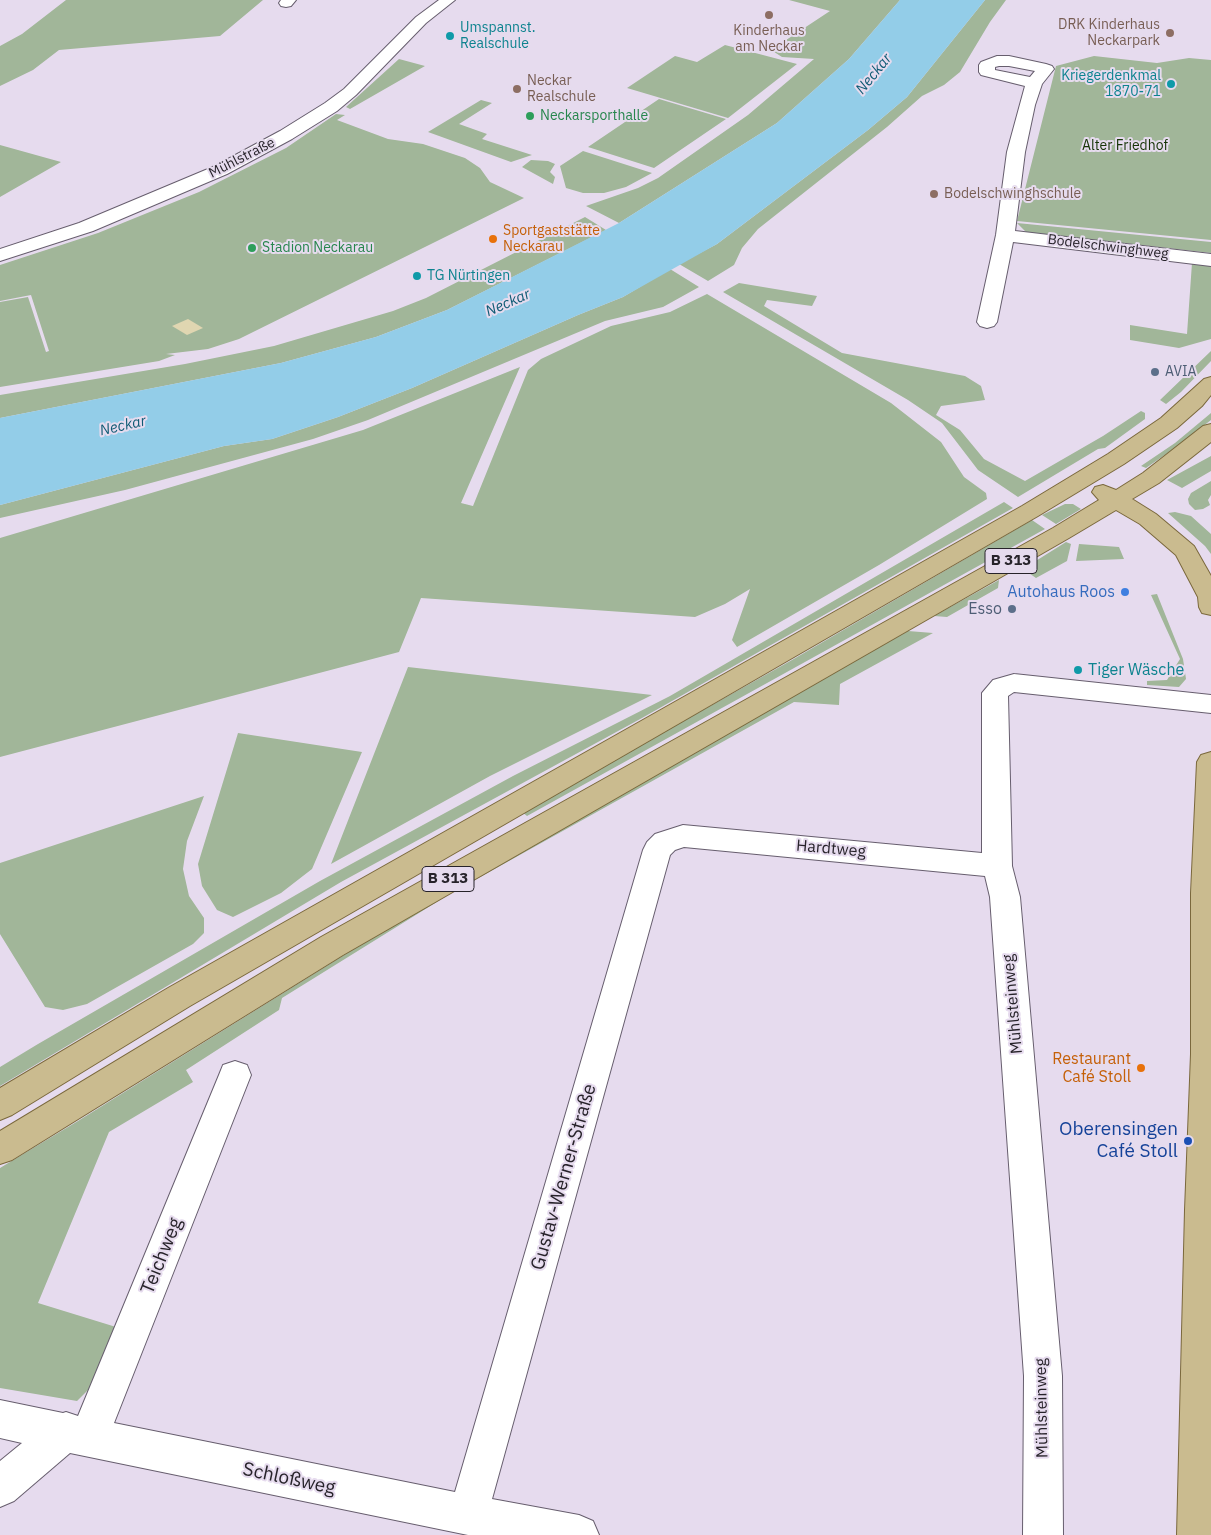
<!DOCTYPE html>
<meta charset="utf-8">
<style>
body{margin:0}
canvas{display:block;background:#e6dbee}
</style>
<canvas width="1211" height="1535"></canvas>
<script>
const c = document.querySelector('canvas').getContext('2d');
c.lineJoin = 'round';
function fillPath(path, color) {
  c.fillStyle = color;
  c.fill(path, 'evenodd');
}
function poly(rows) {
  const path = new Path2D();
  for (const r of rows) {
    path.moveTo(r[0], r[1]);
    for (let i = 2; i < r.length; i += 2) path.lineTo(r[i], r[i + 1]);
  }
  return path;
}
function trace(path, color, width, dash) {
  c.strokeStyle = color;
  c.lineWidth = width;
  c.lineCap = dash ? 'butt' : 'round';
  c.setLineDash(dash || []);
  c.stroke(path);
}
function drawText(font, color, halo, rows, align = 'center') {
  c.font = font + ' "IBM Plex Sans",sans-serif';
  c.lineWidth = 4;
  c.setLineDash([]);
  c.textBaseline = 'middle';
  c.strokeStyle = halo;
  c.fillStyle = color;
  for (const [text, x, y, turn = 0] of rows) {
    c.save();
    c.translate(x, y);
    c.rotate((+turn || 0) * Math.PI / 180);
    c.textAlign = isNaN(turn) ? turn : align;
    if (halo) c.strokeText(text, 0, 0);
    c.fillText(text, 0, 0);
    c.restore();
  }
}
fillPath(poly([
 [66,0,263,0,220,36,59,50,33,70,0,86,0,46,22,34],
 [789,0,900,0,849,59,777,123,619,223,586,206,638,188,658,178,748,115,814,59,782,57,771,50,830,11],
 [985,0,1006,0,990,22,960,72,944,85,922,96,887,127,758,229,742,248,734,265,708,281,679,264,717,244,868,130,907,97],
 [725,45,797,64,728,118,627,88,675,56,697,62],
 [1094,56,1157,63,1189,58,1211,60,1211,240,1017,221,1056,66],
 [399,59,425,66,350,109,346,107],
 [659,99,726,119,654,168,588,147],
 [481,100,492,103,459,124,487,134,482,139,532,155,511,162,428,132],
 [336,114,345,115,337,120,388,139,423,144,465,158,480,168,490,182,524,198,239,339,208,349,166,354,175,355,159,361,0,387,0,302,28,297,46,352,49,351,31,295,0,301,0,265,98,233,199,192,286,148],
 [0,145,61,162,0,197],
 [583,151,652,173,626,187,604,193,583,193,566,188,560,166],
 [531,160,548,161,555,164,550,172,555,177,553,184,522,167],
 [585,217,606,230,447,310,376,337,281,363,0,418,0,395,185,364,274,346,393,311,426,298],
 [1017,223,1211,242,1211,253,1026,232],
 [1192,263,1211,266,1211,339,1179,348,1130,340,1130,325,1187,334],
 [670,269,699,287,663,307,605,321,368,420,313,439,125,490,0,518,0,505,224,446,272,439,338,417,412,388,578,315,623,297],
 [739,283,817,296,812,306,767,300,764,306,842,353,965,376,981,386,985,400,941,406,936,415,960,430,984,459,1025,481,1103,436,1141,411,1145,413,1145,419,1105,448,1098,449,1018,497,978,470,942,423,908,400,723,292],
 [707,294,891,403,941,442,964,477,986,493,987,499,879,565,737,647,732,640,750,589,725,604,695,617,421,598,399,652,0,757,0,538,363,430,520,367,461,503,473,506,528,370,541,359,611,326,670,312],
 [1211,351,1211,361,1181,392,1166,404,1160,400],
 [1211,413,1211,420,1179,445,1146,468,1141,466,1175,443],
 [1211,456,1211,471,1182,488,1167,480],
 [1211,481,1211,495,1208,500,1210,505,1203,509,1195,510,1189,504,1188,499,1191,493],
 [1004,502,1013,508,642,718,341,882,0,1086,0,1067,38,1044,320,881,513,776,670,696],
 [1065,504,1073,504,1081,509,1056,524,1042,515],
 [1175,512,1191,516,1211,534,1211,554,1205,546,1168,513],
 [1032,520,1045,529,527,816,522,812,792,660],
 [1066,542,1071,544,1067,561,1036,578,1023,569],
 [1079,544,1119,547,1124,559,1076,561],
 [999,580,998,588,947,617,934,616],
 [1157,594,1183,659,1186,679,1179,687,1147,685,1147,681,1167,680,1180,659,1151,595],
 [908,631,933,633,840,684,839,705,794,702,448,895,282,998,279,1010,186,1070,193,1082,109,1132,38,1303,116,1327,91,1387,77,1401,0,1388,0,1168,78,1121,445,892],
 [408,667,652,695,490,776,331,864],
 [238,733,362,752,312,869,281,893,233,917,217,910,202,886,198,864],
 [204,796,187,841,183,869,189,896,204,918,204,933,193,944,87,1004,63,1010,45,1007,0,934,0,863]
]), '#a1b699');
fillPath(poly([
 [188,319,203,328,187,335,172,326]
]), '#e0d6b1');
fillPath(poly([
 [900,0,985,0,907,97,868,130,717,244,623,297,578,315,412,388,338,417,272,439,224,446,0,505,0,418,281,363,376,337,447,310,619,223,777,123,849,59]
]), '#93cde8');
const minor = poly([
 [281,0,296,0,291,6,286,7,281,6,279,3,281,0],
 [439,0,455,0,426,23,356,95,337,111,292,139,227,174,93,231,0,261,0,249,79,223,215,166,280,131,325,103,344,89,416,17,439,0],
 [997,56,1009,56,1046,64,1052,66,1054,69,1042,84,1035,105,1025,152,1015,231,1211,254,1211,266,1013,242,997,322,994,326,987,328,980,326,977,322,996,235,1007,152,1025,86,981,75,979,72,979,65,981,62,997,56],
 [999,66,1009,66,1035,71,1030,77,995,70,995,67,999,66],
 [1014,674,1211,695,1211,713,1014,692,1008,696,1012,866,1020,897,1062,1376,1063,1535,1023,1535,1024,1376,990,897,985,876,684,847,675,850,670,855,492,1499,579,1515,593,1521,599,1535,468,1535,70,1453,14,1501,0,1507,0,1461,22,1443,0,1438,0,1400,63,1413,66,1412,78,1416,219,1075,223,1065,235,1061,247,1065,251,1075,114,1423,455,1492,643,850,647,842,655,834,683,825,982,853,982,693,993,680,1014,674]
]);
const major = poly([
 [1211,377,1211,395,1202,406,1177,428,1124,464,1038,516,190,1006,12,1115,0,1120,0,1088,168,988,1022,506,1108,454,1161,418,1204,379,1211,377],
 [1211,424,1211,442,1159,483,1132,499,1156,514,1194,546,1211,576,1211,615,1202,613,1199,607,1198,597,1176,555,1140,524,1116,510,1069,538,343,955,12,1160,0,1164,0,1131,321,937,1053,528,1099,500,1092,492,1095,487,1103,485,1116,490,1143,473,1203,426,1211,424],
 [1211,752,1211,1535,1177,1535,1185,1210,1191,1054,1191,893,1197,762,1201,755,1211,752]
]);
trace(minor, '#675e6e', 2);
trace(major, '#7a683c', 2);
fillPath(minor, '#fff');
fillPath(major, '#cabb8f');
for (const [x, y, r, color] of [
 [769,15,5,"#8d6e63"],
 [1170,33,5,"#8d6e63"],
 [450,36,5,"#0f9aa8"],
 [1171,84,5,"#0f9aa8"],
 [517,89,5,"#8d6e63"],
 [530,116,5,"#2e9e5b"],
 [934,194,5,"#8d6e63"],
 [493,239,5,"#e8710a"],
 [252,248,5,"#2e9e5b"],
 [417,276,5,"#0f9aa8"],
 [1155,372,5,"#5c6f8a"],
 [1125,592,5,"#3f7fe0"],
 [1012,609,5,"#5c6f8a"],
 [1078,670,5,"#0f9aa8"],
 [1141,1068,5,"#e8710a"],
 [1188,1141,5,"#1a4fb4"]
]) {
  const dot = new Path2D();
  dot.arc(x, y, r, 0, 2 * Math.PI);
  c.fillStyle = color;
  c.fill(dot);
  trace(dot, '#e6dbee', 2);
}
drawText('14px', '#785e54', '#e6dbee', [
 ["DRK Kinderhaus",1160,25,"right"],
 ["Neckarpark",1160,41,"right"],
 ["Kinderhaus",769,31,"center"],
 ["am Neckar",769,47,"center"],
 ["Neckar",527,81],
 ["Realschule",527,97],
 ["Bodelschwinghschule",944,194]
], 'left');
drawText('14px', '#0d838f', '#e6dbee', [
 ["Umspannst.",460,28],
 ["Realschule",460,44],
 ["Kriegerdenkmal",1161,76,"right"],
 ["1870-71",1161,92,"right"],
 ["TG Nürtingen",427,276]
], 'left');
drawText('14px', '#27864d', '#e6dbee', [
 ["Neckarsporthalle",540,116],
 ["Stadion Neckarau",262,248]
], 'left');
drawText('14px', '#163406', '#e6dbee', [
 ["Alter Friedhof",1125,146]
]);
drawText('14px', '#27232a', '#e6dbee', [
 ["Mühlstraße",242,158,-27],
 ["Bodelschwinghweg",1108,247,7]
]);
drawText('14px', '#c56008', '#e6dbee', [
 ["Sportgaststätte",503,231],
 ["Neckarau",503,247]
], 'left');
drawText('14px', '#4e5e75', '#e6dbee', [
 ["AVIA",1165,372]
], 'left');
drawText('italic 15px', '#0e5a74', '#e6dbee', [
 ["Neckar",874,74,-51],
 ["Neckar",508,303,-24],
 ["Neckar",123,426,-13]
]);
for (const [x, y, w] of [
 [1011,561,52],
 [448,879,52]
]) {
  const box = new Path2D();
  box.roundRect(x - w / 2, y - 12.5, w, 25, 4);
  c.fillStyle = '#e6dbee';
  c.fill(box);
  trace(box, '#27232a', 1);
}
drawText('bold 15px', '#27232a', null, [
 ["B 313",1011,561],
 ["B 313",448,879]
]);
drawText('16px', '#366cbe', '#e6dbee', [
 ["Autohaus Roos",1115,592]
], 'right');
drawText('16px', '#4e5e75', '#e6dbee', [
 ["Esso",1002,609]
], 'right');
drawText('16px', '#0d838f', '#e6dbee', [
 ["Tiger Wäsche",1088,670]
], 'left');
drawText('16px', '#27232a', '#e6dbee', [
 ["Hardtweg",831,849,5],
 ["Mühlsteinweg",1013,1004,-95],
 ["Mühlsteinweg",1042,1408,-91]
]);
drawText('16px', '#c56008', '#e6dbee', [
 ["Restaurant",1131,1059],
 ["Café Stoll",1131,1077]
], 'right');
drawText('19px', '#164399', '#e6dbee', [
 ["Oberensingen",1178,1130],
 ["Café Stoll",1178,1152]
], 'right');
drawText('19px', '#27232a', '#e6dbee', [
 ["Gustav-Werner-Straße",564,1177,-74],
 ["Teichweg",162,1256,-68],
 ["Schloßweg",289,1479,12]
]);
</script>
